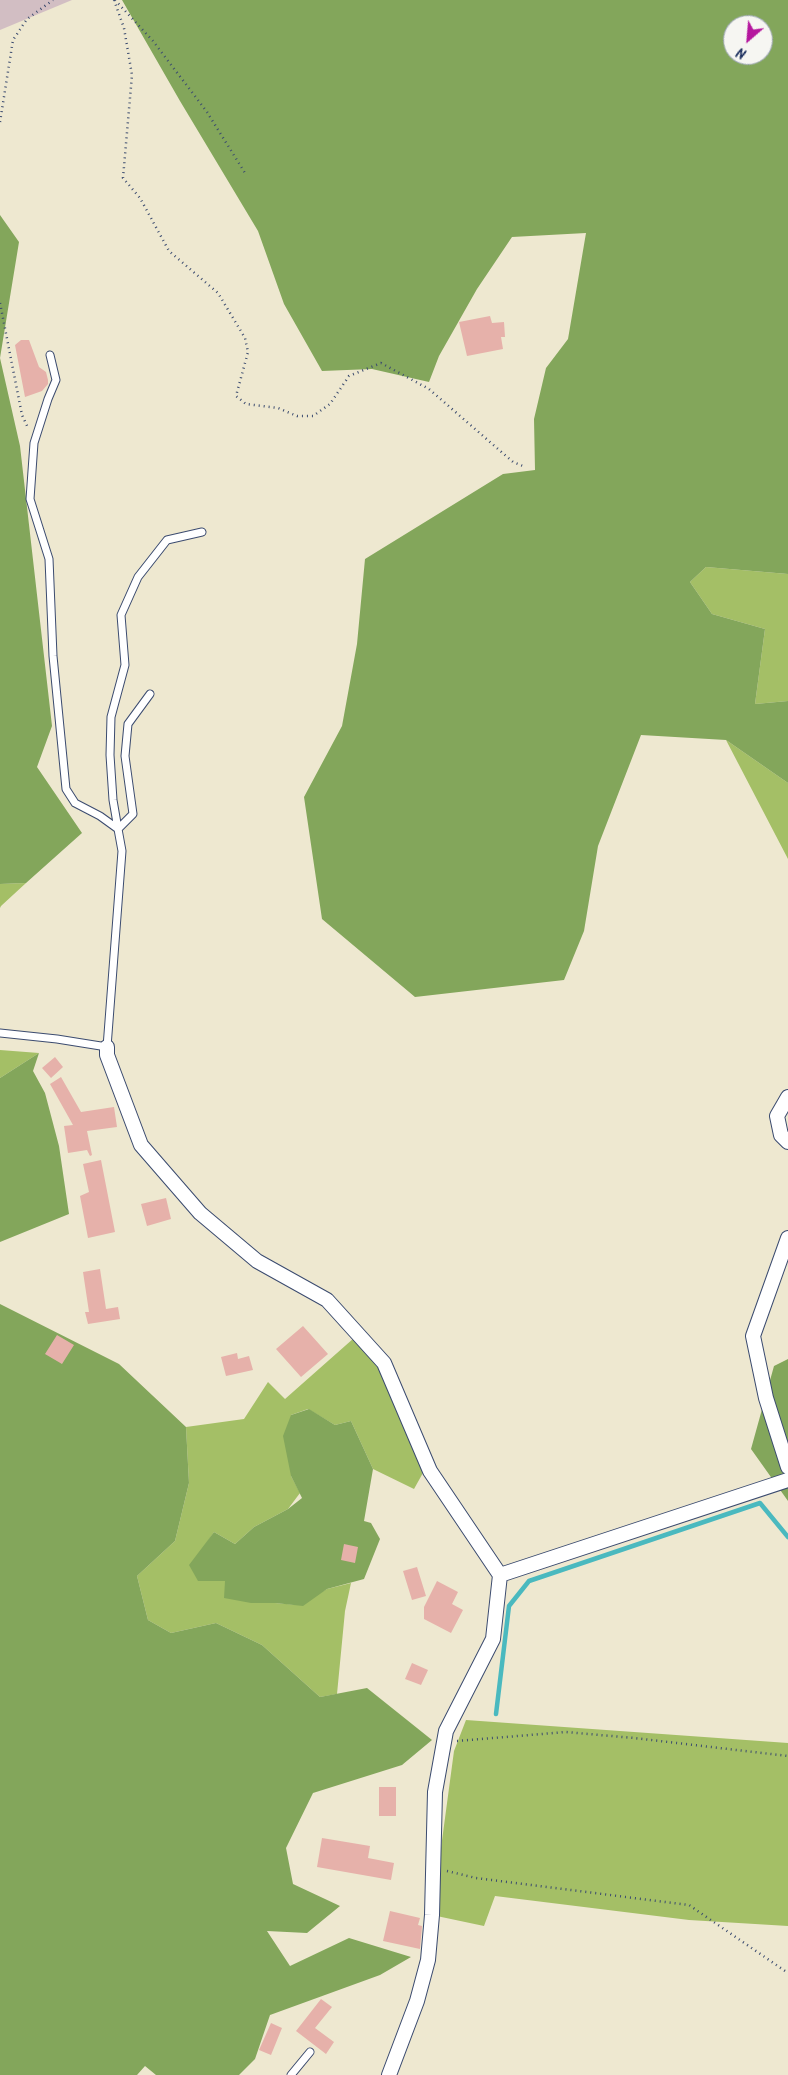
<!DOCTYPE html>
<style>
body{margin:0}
#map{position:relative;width:788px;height:2075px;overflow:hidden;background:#eee8d0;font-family:Kalam,sans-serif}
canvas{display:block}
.north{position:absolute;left:723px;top:15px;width:50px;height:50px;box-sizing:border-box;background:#f6f6f2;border:1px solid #9ea6b7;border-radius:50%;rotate:207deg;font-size:14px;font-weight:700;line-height:20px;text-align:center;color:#1b2f5e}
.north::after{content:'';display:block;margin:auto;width:18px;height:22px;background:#b5179e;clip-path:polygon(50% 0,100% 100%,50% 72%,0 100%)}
</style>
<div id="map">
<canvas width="788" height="2075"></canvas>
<div class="north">N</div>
</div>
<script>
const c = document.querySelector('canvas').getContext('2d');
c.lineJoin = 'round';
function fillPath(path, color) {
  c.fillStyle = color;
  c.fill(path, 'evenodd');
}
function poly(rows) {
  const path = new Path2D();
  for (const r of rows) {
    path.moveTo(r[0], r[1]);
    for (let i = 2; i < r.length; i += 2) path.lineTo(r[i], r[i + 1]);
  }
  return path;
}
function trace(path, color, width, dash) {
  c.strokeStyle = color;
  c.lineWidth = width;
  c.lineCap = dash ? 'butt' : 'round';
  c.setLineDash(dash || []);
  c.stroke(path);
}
fillPath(poly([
 [0,0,72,0,0,30]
]), '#d2bec3');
fillPath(poly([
 [706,567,788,574,788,701,755,704,765,629,712,614,690,582],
 [726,740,788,783,788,859],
 [26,883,1,906,0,908,0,884],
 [0,1050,39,1053,0,1078],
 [354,1338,378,1365,424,1471,414,1489,373,1469,351,1421,335,1425,308,1409,291,1415,291,1476,300,1493,288,1509,254,1527,235,1544,214,1532,206,1544,226,1581,275,1603,298,1605,327,1589,351,1583,345,1611,337,1694,320,1697,262,1645,216,1623,171,1633,148,1620,137,1576,175,1541,189,1483,186,1427,244,1419,268,1382,285,1399],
 [466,1720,788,1743,788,1926,689,1920,495,1896,484,1926,432,1915,454,1751]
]), '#a4bf66');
fillPath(poly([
 [122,0,788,0,788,574,706,567,690,582,712,614,765,629,755,704,788,701,788,783,726,740,641,735,598,846,584,931,564,980,415,997,322,919,304,797,342,726,357,644,365,559,503,474,535,470,534,419,546,368,568,339,586,233,512,237,477,289,439,356,429,382,372,369,322,371,284,304,258,231,180,101],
 [733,25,763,25,763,55,733,55],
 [0,215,19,242,0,358,20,446,52,726,37,767,82,833,26,883,0,884],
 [39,1053,33,1071,45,1093,59,1146,69,1214,0,1242,0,1078],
 [0,1304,119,1364,186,1427,189,1483,175,1541,137,1576,148,1620,171,1633,216,1623,262,1645,320,1697,367,1688,432,1740,402,1765,313,1793,286,1848,293,1884,340,1906,307,1933,267,1931,290,1966,349,1938,411,1957,380,1975,270,2015,255,2059,239,2075,156,2075,145,2066,137,2075,0,2075],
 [788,1359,788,1501,751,1449,774,1366],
 [309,1409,335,1425,351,1421,373,1469,364,1521,371,1523,380,1539,364,1579,327,1589,303,1606,275,1603,251,1603,224,1598,225,1581,198,1581,189,1565,214,1532,235,1544,254,1527,288,1509,302,1498,291,1476,283,1436,291,1415]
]), '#83a65b');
trace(poly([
 [496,1714,509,1606,529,1581,760,1503,788,1537]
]), '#4ab9bf', 4.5);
fillPath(poly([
 [490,316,492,323,504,322,505,337,501,337,503,349,467,356,459,322],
 [21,340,29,340,39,367,46,372,48,380,48,384,42,391,25,397,15,345],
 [55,1057,63,1067,51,1078,42,1068],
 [61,1077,81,1112,114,1107,117,1127,87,1131,92,1155,90,1156,87,1150,68,1153,64,1126,73,1125,50,1084],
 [101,1160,115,1232,88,1238,80,1196,89,1192,83,1164],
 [166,1198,171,1219,147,1226,141,1204],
 [100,1269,106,1309,118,1307,120,1319,88,1324,85,1312,89,1312,83,1272],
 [303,1326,328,1354,301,1377,276,1349],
 [57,1335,74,1345,62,1364,45,1354],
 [237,1353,238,1359,249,1356,253,1370,226,1376,221,1357],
 [344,1544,358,1547,355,1563,341,1560],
 [417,1567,426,1596,412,1600,403,1571],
 [437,1581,458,1592,452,1604,463,1610,451,1633,424,1619,424,1607],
 [412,1663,428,1670,421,1685,405,1679],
 [379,1787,396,1787,396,1816,379,1816],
 [322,1838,370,1846,368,1858,394,1863,391,1880,317,1867],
 [390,1911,420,1918,418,1925,422,1926,420,1949,383,1941],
 [321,1999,332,2007,315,2028,334,2042,326,2054,296,2031],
 [271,2023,282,2028,271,2055,259,2050]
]), '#e6b1aa');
const service = poly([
 [118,829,113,800,110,755,111,717,125,665,121,615,138,577,167,540,202,532],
 [118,829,133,814,125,756,128,724,150,694],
 [0,1033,57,1039,107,1047,122,851,118,829,100,816,75,803,66,789,53,656,49,559,30,499,34,443,48,399,56,380,50,355],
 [291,2075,310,2052]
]);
const minor = poly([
 [107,1047,107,1055,141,1145,200,1213,257,1261,327,1300,384,1363,430,1471,500,1575,493,1639,446,1731,435,1792,432,1915,428,1960,417,2001,389,2075],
 [788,1097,777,1116,781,1135,788,1142],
 [788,1238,753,1336,766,1398,788,1467],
 [500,1575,788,1480]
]);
trace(service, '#3b4b6f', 9);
trace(minor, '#3b4b6f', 16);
trace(poly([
 [114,0,124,28,132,75,123,178,140,198,169,251,218,293,245,338,248,352,236,396,246,404,278,408,297,416,313,416,330,404,349,376,381,363,429,389,513,462,523,466],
 [115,0,153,41,207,112,245,173],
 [0,122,13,40,27,19,53,0],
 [0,303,22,415,28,428],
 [457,1741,566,1732,634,1738,788,1756],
 [447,1871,476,1878,689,1905,788,1973]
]), '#3b4b6f', 2.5, [1, 4]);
trace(service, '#fff', 7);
trace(minor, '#fff', 14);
</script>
